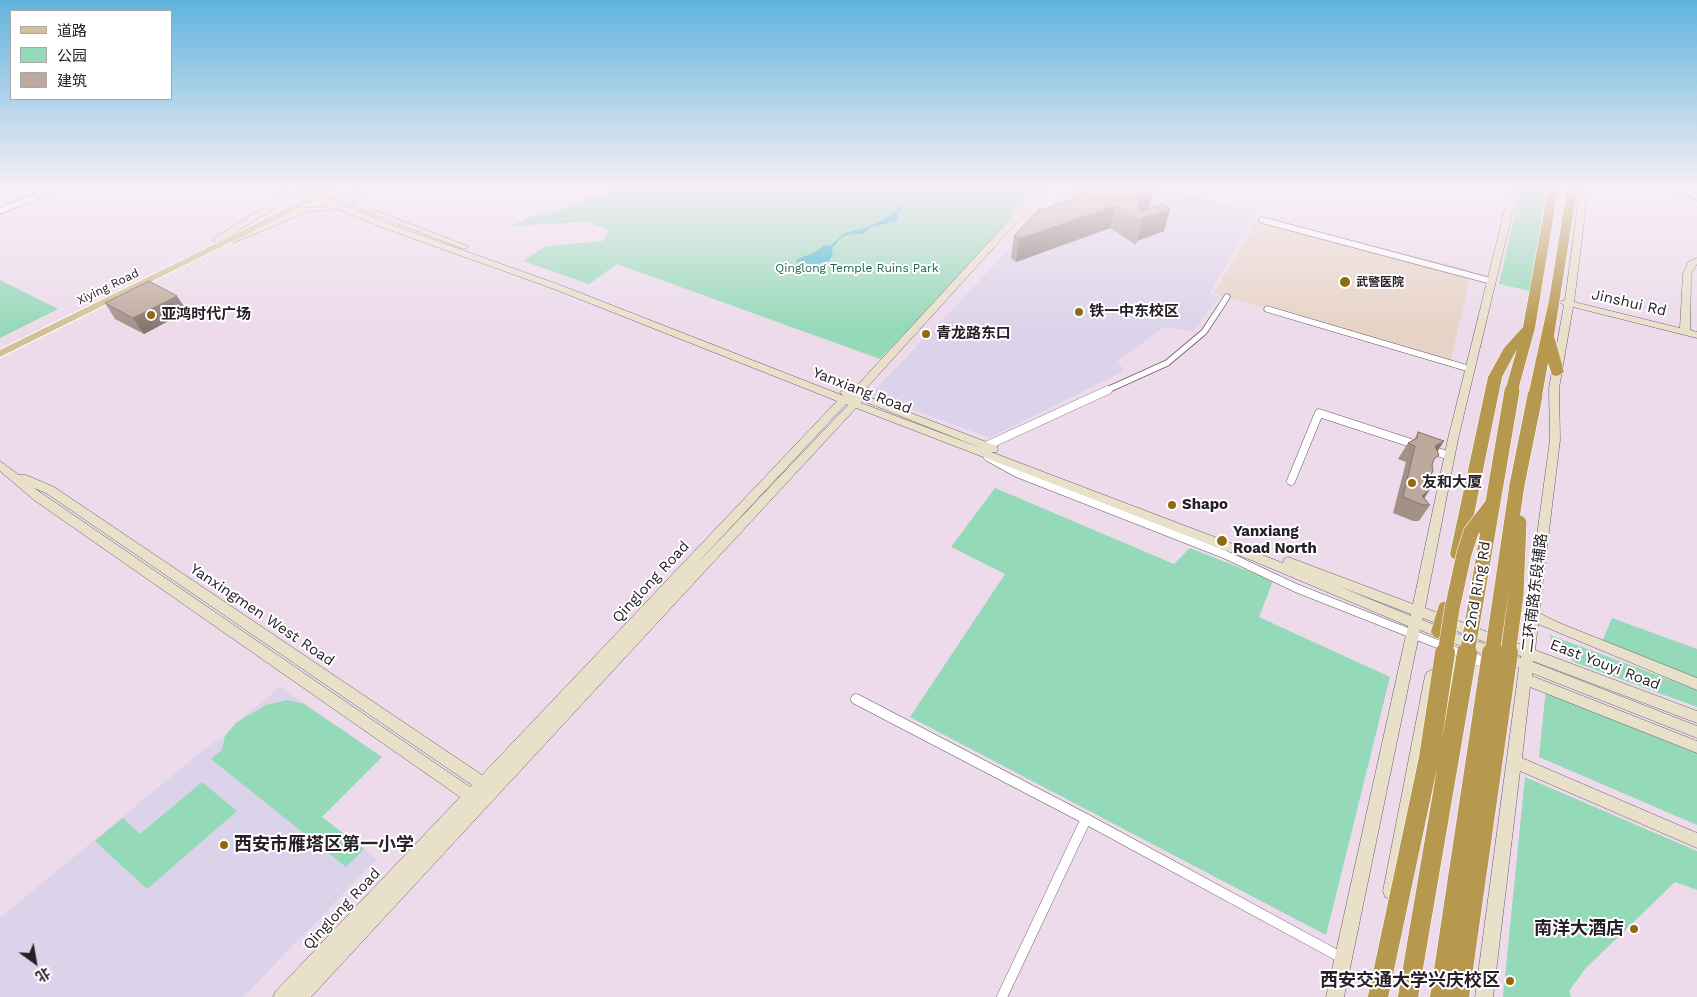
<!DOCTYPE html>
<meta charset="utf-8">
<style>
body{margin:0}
#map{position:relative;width:1697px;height:997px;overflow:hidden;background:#eddbeb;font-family:"Work Sans","Noto Sans SC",sans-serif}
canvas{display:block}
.legend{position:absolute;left:10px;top:10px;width:162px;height:90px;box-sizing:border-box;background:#fff;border:1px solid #a9a6a9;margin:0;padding:6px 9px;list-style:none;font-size:15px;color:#272127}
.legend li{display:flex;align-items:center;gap:10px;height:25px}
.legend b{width:25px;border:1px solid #a9a6a9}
.north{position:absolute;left:10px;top:937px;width:50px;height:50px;-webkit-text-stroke:4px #fff;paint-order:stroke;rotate:148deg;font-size:14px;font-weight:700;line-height:20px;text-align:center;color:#272127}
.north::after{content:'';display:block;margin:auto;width:18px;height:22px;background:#272127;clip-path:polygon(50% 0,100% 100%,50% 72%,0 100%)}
</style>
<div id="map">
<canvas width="1697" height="997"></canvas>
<ul class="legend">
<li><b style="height:6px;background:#d3c195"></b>道路</li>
<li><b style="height:14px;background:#94d9b8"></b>公园</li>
<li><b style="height:14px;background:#bea99e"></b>建筑</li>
</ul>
<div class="north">北</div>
</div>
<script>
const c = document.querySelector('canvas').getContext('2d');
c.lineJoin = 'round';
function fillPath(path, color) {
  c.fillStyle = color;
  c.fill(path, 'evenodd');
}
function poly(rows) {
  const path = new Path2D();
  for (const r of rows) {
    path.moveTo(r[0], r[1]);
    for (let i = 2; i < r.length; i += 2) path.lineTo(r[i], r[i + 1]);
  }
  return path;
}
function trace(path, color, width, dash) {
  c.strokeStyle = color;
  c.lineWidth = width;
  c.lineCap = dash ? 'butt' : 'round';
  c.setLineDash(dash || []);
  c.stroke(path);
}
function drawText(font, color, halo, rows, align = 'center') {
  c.font = font + ' "Work Sans","Noto Sans SC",sans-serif';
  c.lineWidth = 4;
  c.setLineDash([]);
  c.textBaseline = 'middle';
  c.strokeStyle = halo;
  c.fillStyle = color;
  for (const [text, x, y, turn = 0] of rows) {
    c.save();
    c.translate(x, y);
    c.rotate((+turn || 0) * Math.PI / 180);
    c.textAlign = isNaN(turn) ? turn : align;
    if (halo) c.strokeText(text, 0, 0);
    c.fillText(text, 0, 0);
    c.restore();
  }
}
fillPath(poly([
 [1067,189,1160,189,1257,211,1209,294,1220,297,1193,331,1164,327,1118,361,1124,371,990,438,871,394],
 [280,687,356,739,354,784,322,817,377,859,243,997,0,997,0,918,207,747,225,736,236,723]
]), '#dbd3e9');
fillPath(poly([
 [1259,218,1472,270,1450,363,1214,293]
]), '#e7d3c5');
fillPath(poly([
 [613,189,1036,189,1019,206,971,265,880,359,617,264,589,284,523,261,546,246,603,241,609,230,586,222,509,226,538,214,544,216],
 [1520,189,1546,189,1530,291,1499,284],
 [0,280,58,309,0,338],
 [995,488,1174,564,1190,548,1273,581,1259,617,1390,677,1326,935,910,717,1005,574,951,547],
 [1612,618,1697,649,1697,679,1602,642],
 [1550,635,1697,690,1697,707,1574,662,1552,645],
 [1546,688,1697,753,1697,825,1539,757],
 [288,700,304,704,382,757,322,817,364,849,346,867,211,759,222,750,225,736,236,723,266,705],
 [1525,777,1697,851,1697,890,1675,882,1585,969,1569,991,1571,997,1503,997],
 [202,782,237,811,147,889,95,841,123,818,140,834]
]), '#94d9b8');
fillPath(poly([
 [897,206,904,209,898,214,897,221,869,228,863,234,851,234,842,237,831,249,833,254,829,261,816,264,798,263,796,260,815,252,823,246,831,245,845,233,865,228,883,220,896,210]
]), '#35b5cc');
const streetFar2 = poly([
 [1678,189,1697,197],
 [0,211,54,189],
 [1262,220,1491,281],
 [1267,309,1470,369],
 [1105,391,1167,363,1204,332,1227,297]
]);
const streetFar1 = poly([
 [986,446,1108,390],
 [1428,449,1450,456],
 [988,457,1017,473,1224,554,1296,588,1463,654],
 [1291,481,1319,413,1417,445]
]);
const street = poly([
 [1460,653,1490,665],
 [856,699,1086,819,1344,959],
 [1002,997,1086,819]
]);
const secondary = poly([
 [278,189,286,189,289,196,285,202,220,242,214,242,214,238,279,198,281,196,278,189],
 [292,189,304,189,387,223,560,285,844,396,840,393,841,391,852,391,1038,189,1047,189,861,394,997,446,998,449,997,452,991,452,1283,563,1284,559,1288,557,1413,604,1448,439,1510,189,1518,189,1458,439,1425,608,1522,645,1550,440,1549,388,1564,305,1559,302,1565,300,1580,189,1588,189,1574,302,1680,328,1683,274,1689,261,1697,258,1697,264,1691,274,1690,330,1697,332,1697,338,1573,307,1559,388,1560,440,1539,613,1557,622,1697,678,1697,690,1538,624,1535,650,1697,711,1697,723,1533,661,1533,662,1697,726,1697,738,1532,673,1532,676,1697,741,1697,753,1530,687,1522,758,1697,833,1697,848,1520,771,1493,997,1475,997,1519,668,1420,630,1344,997,1326,997,1408,626,1256,562,856,408,311,997,273,997,276,991,460,797,34,500,0,471,0,461,19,475,26,475,54,487,482,775,837,401,554,289,381,227,338,209,307,212,235,242,229,242,229,238,302,208,330,206,292,189],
 [863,401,981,448,861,403,863,401],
 [846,404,848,405,689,572,846,404],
 [34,488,46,493,472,785,470,787,34,488],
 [1338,586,1411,614,1411,616,1338,586],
 [1423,618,1521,656,1521,658,1422,620,1423,618],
 [321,189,356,203,349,195,349,189,357,189,357,194,366,204,364,206,468,246,467,248,461,248,311,190,321,189],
 [1432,670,1437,672,1439,676,1399,891,1397,897,1391,899,1385,897,1383,891,1425,676,1427,672,1432,670]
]);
const primary = poly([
 [326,189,338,189,0,357,0,350,326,189]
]);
const highway = poly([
 [1548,189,1558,189,1535,328,1517,394,1507,394,1505,391,1517,349,1502,377,1466,554,1464,558,1458,560,1452,558,1450,554,1488,377,1504,348,1523,327,1548,189],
 [1567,189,1577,189,1554,336,1564,372,1557,376,1552,375,1548,363,1542,396,1540,399,1535,400,1530,399,1528,396,1549,300,1567,189],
 [1446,601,1452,603,1454,608,1449,632,1446,637,1440,639,1434,637,1431,632,1438,608,1440,603,1446,601]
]);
trace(streetFar2, '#6a5b69', 7);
trace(streetFar1, '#6a5b69', 9);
trace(street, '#6a5b69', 11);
trace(secondary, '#6a5b69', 1);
trace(primary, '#fff', 2);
trace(highway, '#fff', 1);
trace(streetFar2, '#fff', 5.5);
trace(streetFar1, '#fff', 8);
trace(street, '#fff', 10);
fillPath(secondary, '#e9e0ca');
fillPath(primary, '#d3c195');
fillPath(highway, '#b6984e');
const highwayBridgeFar1 = poly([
 [1445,654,1452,609,1464,554,1471,532,1491,506],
 [1467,654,1512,391],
 [1492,654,1517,485,1535,396],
 [1508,654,1516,595,1519,523]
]);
const highwayBridge = poly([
 [1378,997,1429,758,1445,653],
 [1408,997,1467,653],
 [1440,997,1492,653],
 [1459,997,1508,653]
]);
trace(highwayBridgeFar1, '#fff', 16, []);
trace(highwayBridge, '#fff', 21, []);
trace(highwayBridgeFar1, '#b6984e', 15);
trace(highwayBridge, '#b6984e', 20);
fillPath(poly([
 [1074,189,1128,189,1128,192,1148,209,1164,231,1137,241,1136,245,1110,228,1016,262,1011,258,1014,236,1041,210,1072,200],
 [105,303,187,311,144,334,115,319],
 [1418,432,1444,441,1437,451,1432,466,1428,480,1424,498,1430,505,1419,521,1413,521,1393,513,1406,462,1398,459,1408,443,1414,440]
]), '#a39188');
fillPath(poly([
 [1101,189,1128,189,1126,197],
 [1153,190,1147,213,1133,217,1138,196],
 [1115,206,1110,228,1016,262,1019,239],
 [1170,209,1164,231,1137,241,1142,223,1141,219],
 [177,296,187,311,144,334,133,318],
 [1444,441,1434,457,1435,446],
 [1430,489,1421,504,1422,496]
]), '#85766f');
const building = poly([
 [1080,189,1117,189,1127,192,1135,189,1152,189,1153,190,1138,196,1140,212,1162,204,1170,209,1141,219,1142,223,1115,206,1019,239,1014,236,1039,209,1041,210,1075,199,1073,198,1084,193,1080,189],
 [149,281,177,296,133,318,105,303,149,281],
 [1418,432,1444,441,1435,446,1439,455,1434,459,1432,465,1433,471,1428,480,1430,489,1422,496,1430,505,1423,505,1403,497,1415,446,1408,443,1417,438,1418,432]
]);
fillPath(building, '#bea99e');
trace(building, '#85766f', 1);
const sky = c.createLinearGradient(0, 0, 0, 329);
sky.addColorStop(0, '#60b4dd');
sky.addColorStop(0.57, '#f7eff6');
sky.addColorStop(1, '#f7eff600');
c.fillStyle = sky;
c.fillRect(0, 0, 1697, 329);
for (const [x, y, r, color] of [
 [1345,282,6,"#906a10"],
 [1079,312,5,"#906a10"],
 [151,315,5,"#906a10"],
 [926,334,5,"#906a10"],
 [1412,483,5,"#906a10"],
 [1172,505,5,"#906a10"],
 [1222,541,6,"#906a10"],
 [224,845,5,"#906a10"],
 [1634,929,5,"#906a10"],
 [1510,981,5,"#906a10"]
]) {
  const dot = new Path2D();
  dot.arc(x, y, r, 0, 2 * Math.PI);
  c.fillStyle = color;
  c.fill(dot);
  trace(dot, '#fff', 2);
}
drawText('12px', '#1e6649', '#fff', [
 ["Qinglong Temple Ruins Park",857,268]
]);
drawText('bold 12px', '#272127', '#fff', [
 ["武警医院",1356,282]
], 'left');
drawText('12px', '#272127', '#fff', [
 ["Xiying Road",108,287,-26]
]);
drawText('15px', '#272127', '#fff', [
 ["Jinshui Rd",1629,303,13],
 ["Yanxiang Road",862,391,21],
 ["Qinglong Road",651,582,-47],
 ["S 2nd Ring Rd",1477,592,-80],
 ["二环南路东段辅路",1535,593,-83],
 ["Yanxingmen West Road",262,615,34],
 ["East Youyi Road",1605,665,21],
 ["Qinglong Road",342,909,-47]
]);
drawText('bold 15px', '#272127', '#fff', [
 ["铁一中东校区",1089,312],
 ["亚鸿时代广场",161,315],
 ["青龙路东口",936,334],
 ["友和大厦",1422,483],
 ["Shapo",1182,505],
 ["Yanxiang",1233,532],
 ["Road North",1233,549]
], 'left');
drawText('bold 18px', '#272127', '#fff', [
 ["西安市雁塔区第一小学",234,845,"left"],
 ["南洋大酒店",1624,929],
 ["西安交通大学兴庆校区",1500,981]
], 'right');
</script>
